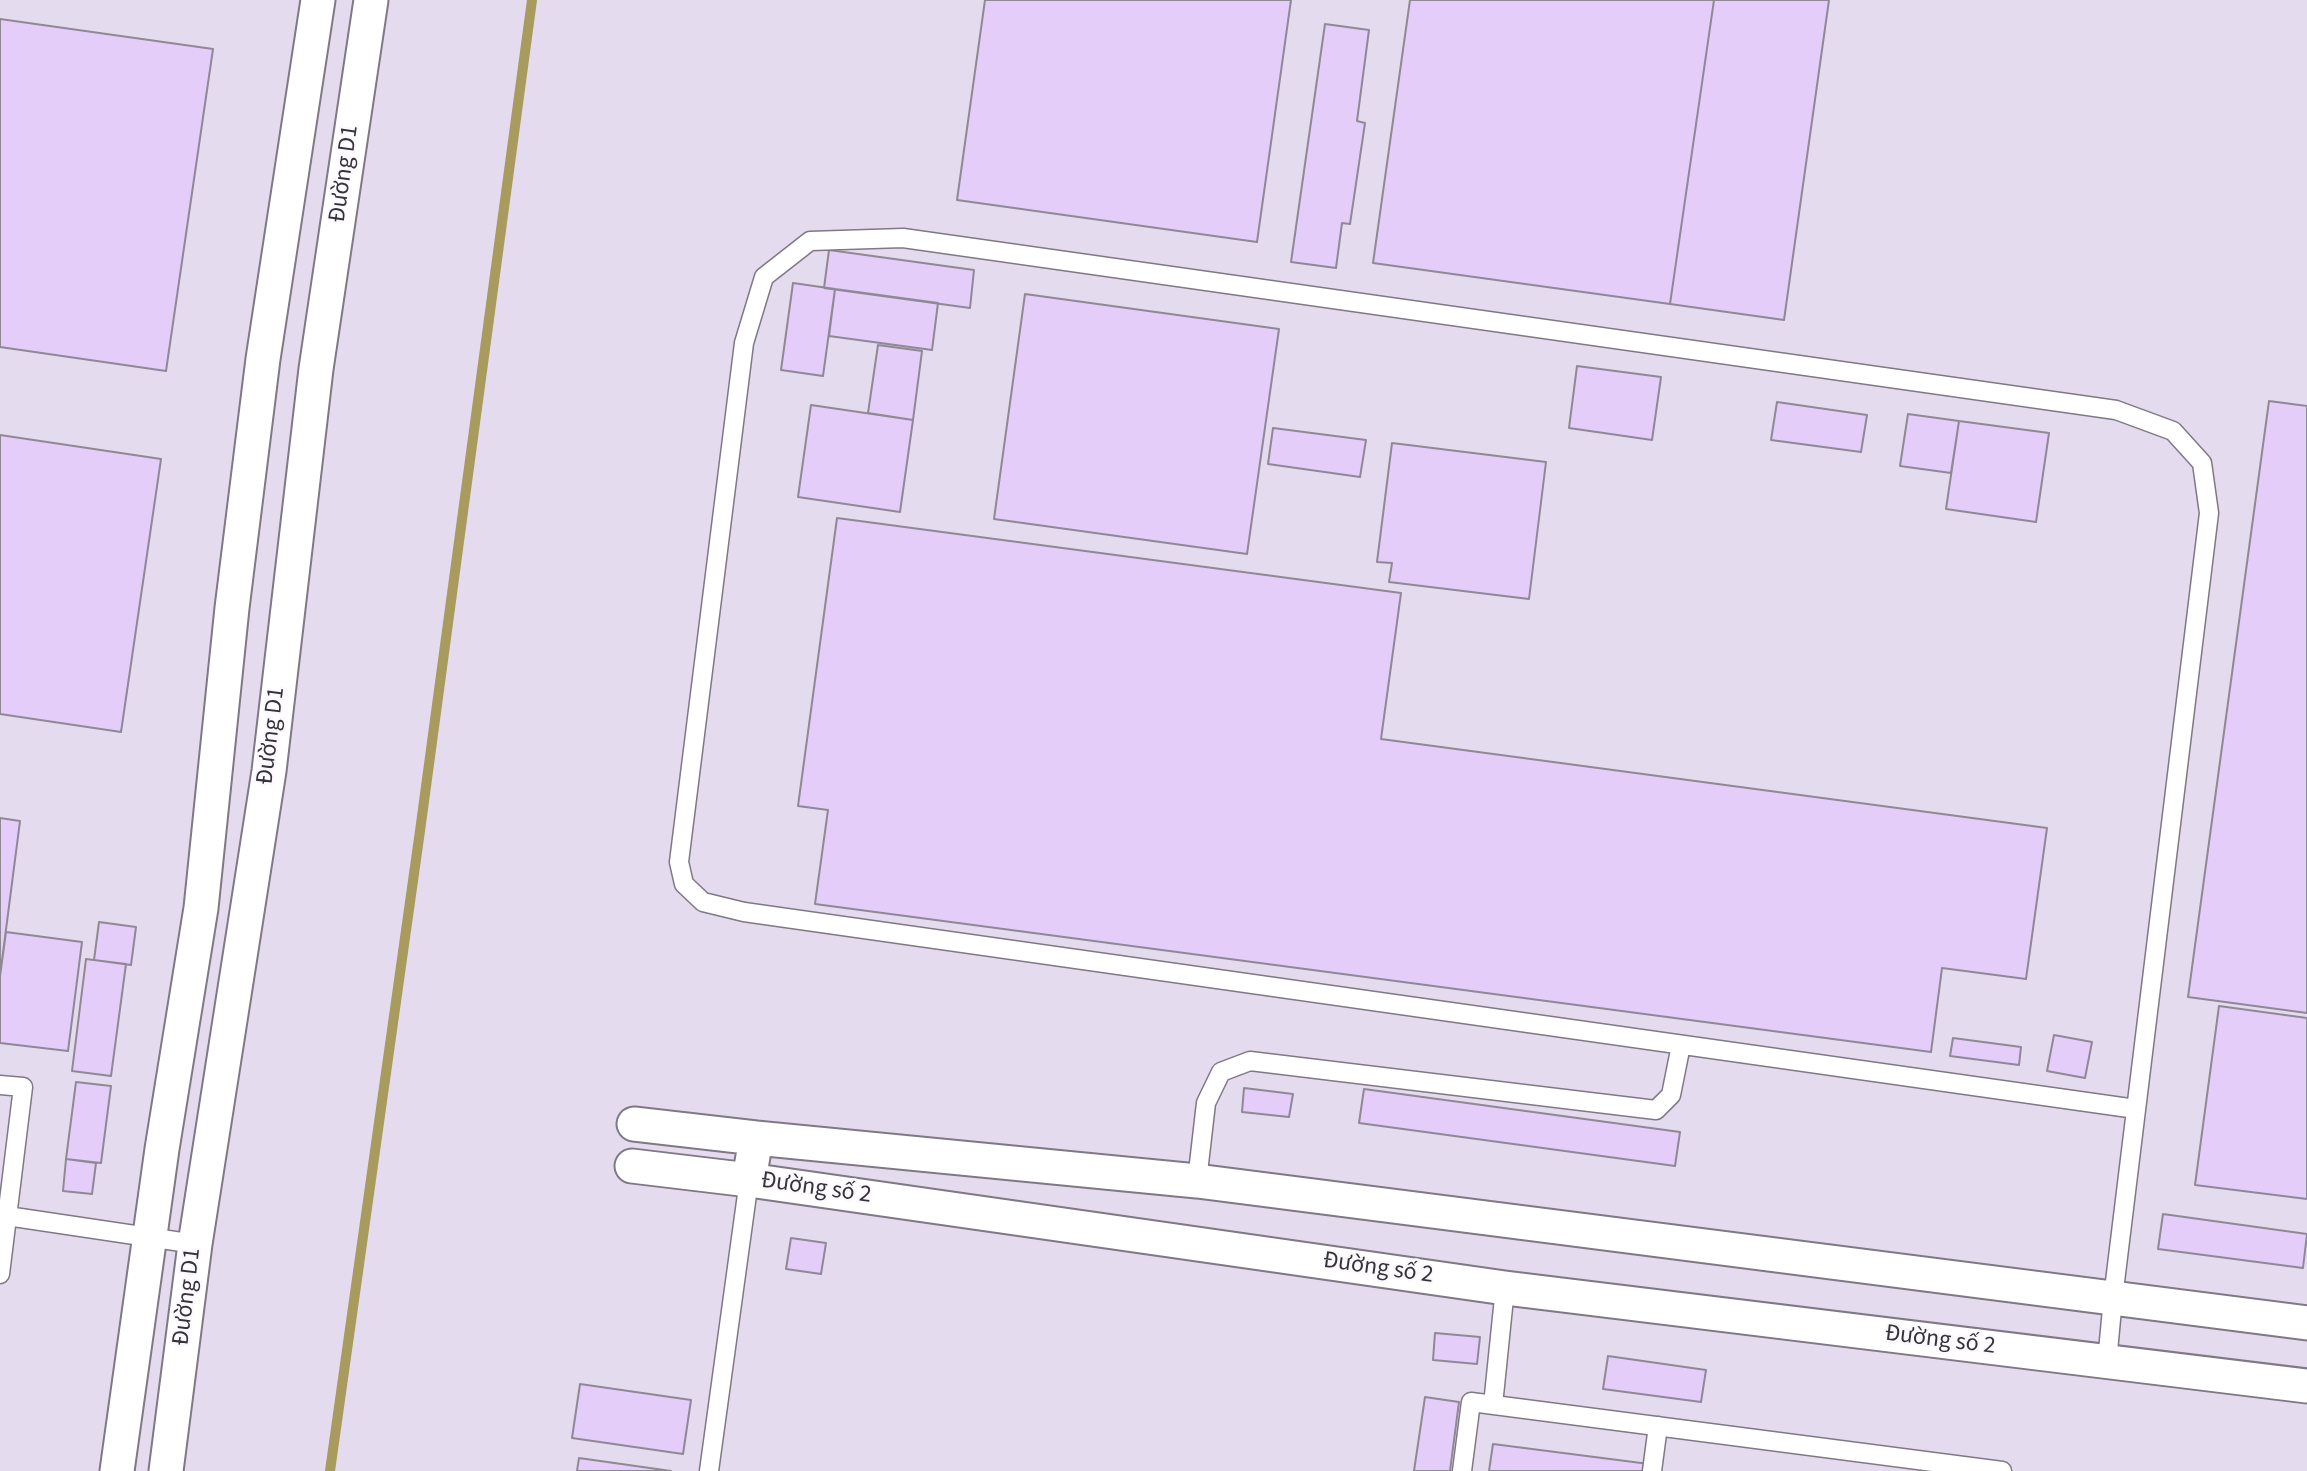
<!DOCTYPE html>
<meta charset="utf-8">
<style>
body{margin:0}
canvas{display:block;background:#f0e9f7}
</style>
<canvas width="2307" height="1471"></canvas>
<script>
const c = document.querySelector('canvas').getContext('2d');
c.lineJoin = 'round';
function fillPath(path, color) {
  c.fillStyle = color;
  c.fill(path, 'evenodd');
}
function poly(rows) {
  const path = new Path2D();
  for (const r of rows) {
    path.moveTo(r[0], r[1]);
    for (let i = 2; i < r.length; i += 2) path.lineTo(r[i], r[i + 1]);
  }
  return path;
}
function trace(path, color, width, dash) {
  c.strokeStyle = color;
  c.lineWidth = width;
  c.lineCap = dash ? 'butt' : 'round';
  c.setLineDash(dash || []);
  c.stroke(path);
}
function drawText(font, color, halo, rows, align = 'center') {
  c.font = font + ' "Source Sans 3",sans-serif';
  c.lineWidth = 5;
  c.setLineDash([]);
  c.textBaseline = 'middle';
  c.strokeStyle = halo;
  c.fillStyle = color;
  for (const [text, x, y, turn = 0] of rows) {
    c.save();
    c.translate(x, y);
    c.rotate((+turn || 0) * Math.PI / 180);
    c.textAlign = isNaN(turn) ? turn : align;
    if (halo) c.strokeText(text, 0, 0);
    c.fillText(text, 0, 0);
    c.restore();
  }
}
fillPath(poly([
 [0,0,2307,0,2307,1471,0,1471]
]), '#e5dbef');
trace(poly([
 [330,1471,420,831,532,0]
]), '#a89b5d', 10);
const building = poly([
 [985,0,1291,0,1257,242,957,200,985,0],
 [1410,0,1714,0,1670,304,1373,263,1410,0],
 [1714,0,1829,0,1784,320,1670,304,1714,0],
 [0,19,213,49,166,371,0,347,0,19],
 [1325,24,1369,30,1357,121,1365,123,1350,224,1342,223,1336,268,1291,262,1325,24],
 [829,250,974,270,970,308,824,288,829,250],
 [793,283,835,289,823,376,781,370,793,283],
 [835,289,938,303,932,350,829,336,835,289],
 [1025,294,1279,329,1247,554,994,519,1025,294],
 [878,345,922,351,913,420,868,413,878,345],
 [1577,366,1661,377,1652,440,1569,428,1577,366],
 [2269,401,2307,406,2307,1013,2188,997,2269,401],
 [1777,402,1867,415,1861,452,1771,440,1777,402],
 [811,405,913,420,900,512,798,497,811,405],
 [1908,414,1959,421,1951,473,1900,466,1908,414],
 [1959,421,2049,433,2036,522,1946,509,1959,421],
 [1273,428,1366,440,1360,477,1268,464,1273,428],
 [0,435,161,459,121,732,0,714,0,435],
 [1392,443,1546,462,1529,599,1389,582,1392,563,1377,562,1392,443],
 [837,518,1401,593,1381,739,2047,828,2026,979,1942,968,1931,1052,815,904,828,810,798,806,837,518],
 [0,818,20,821,0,976,0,818],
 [99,922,136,927,131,965,94,960,99,922],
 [6,932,82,942,68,1051,0,1043,0,976,6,932],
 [86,959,126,964,111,1076,72,1071,86,959],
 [2219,1006,2307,1018,2307,1199,2195,1185,2219,1006],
 [2054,1035,2092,1042,2085,1078,2047,1071,2054,1035],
 [1953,1038,2021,1047,2019,1065,1950,1056,1953,1038],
 [76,1082,111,1086,101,1163,66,1159,76,1082],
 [1244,1088,1293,1094,1289,1117,1242,1112,1244,1088],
 [1364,1089,1680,1132,1675,1166,1359,1123,1364,1089],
 [66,1159,96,1163,92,1194,63,1191,66,1159],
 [2163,1214,2307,1234,2303,1268,2158,1249,2163,1214],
 [791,1238,826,1243,821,1274,786,1269,791,1238],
 [1435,1333,1480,1337,1477,1364,1433,1360,1435,1333],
 [1608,1356,1706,1370,1701,1402,1603,1389,1608,1356],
 [580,1384,691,1400,683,1454,572,1438,580,1384],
 [1425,1397,1459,1402,1450,1471,1414,1471,1425,1397],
 [1493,1444,1649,1464,1648,1471,1489,1471,1493,1444],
 [579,1458,671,1471,577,1471,579,1458]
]);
fillPath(building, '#e5cdfa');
trace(building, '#8f8895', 2);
const lane = poly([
 [0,1085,23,1087,0,1274],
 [1197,1181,1206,1103,1221,1072,1250,1061,1656,1110,1671,1095,1681,1045],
 [7,1216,195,1244],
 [2107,1362,2113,1298,2209,513,2202,463,2173,431,2116,410,903,238,810,241,764,277,744,343,679,862,684,884,703,902,744,912,2136,1109],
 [1493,1405,1505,1288],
 [709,1471,749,1180],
 [1462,1471,1471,1402,2002,1471],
 [1652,1471,1658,1426]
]);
const street = poly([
 [634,1124,756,1138],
 [632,1166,749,1180,1505,1288,2307,1386],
 [749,1180,756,1138,1197,1181,2307,1323],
 [117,1471,162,1149,201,908,232,608,263,359,318,0],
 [166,1471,195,1244,269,771,316,369,371,0]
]);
trace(lane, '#7f7885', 21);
trace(street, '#7f7885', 37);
trace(lane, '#fff', 18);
trace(street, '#fff', 33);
drawText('24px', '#353338', '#fbf9fe', [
 ["Đường D1",345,174,-82],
 ["Đường D1",272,736,-83],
 ["Đường số 2",816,1189,8],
 ["Đường số 2",1378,1269,8],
 ["Đường D1",188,1297,-83],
 ["Đường số 2",1940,1341,7]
]);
</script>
